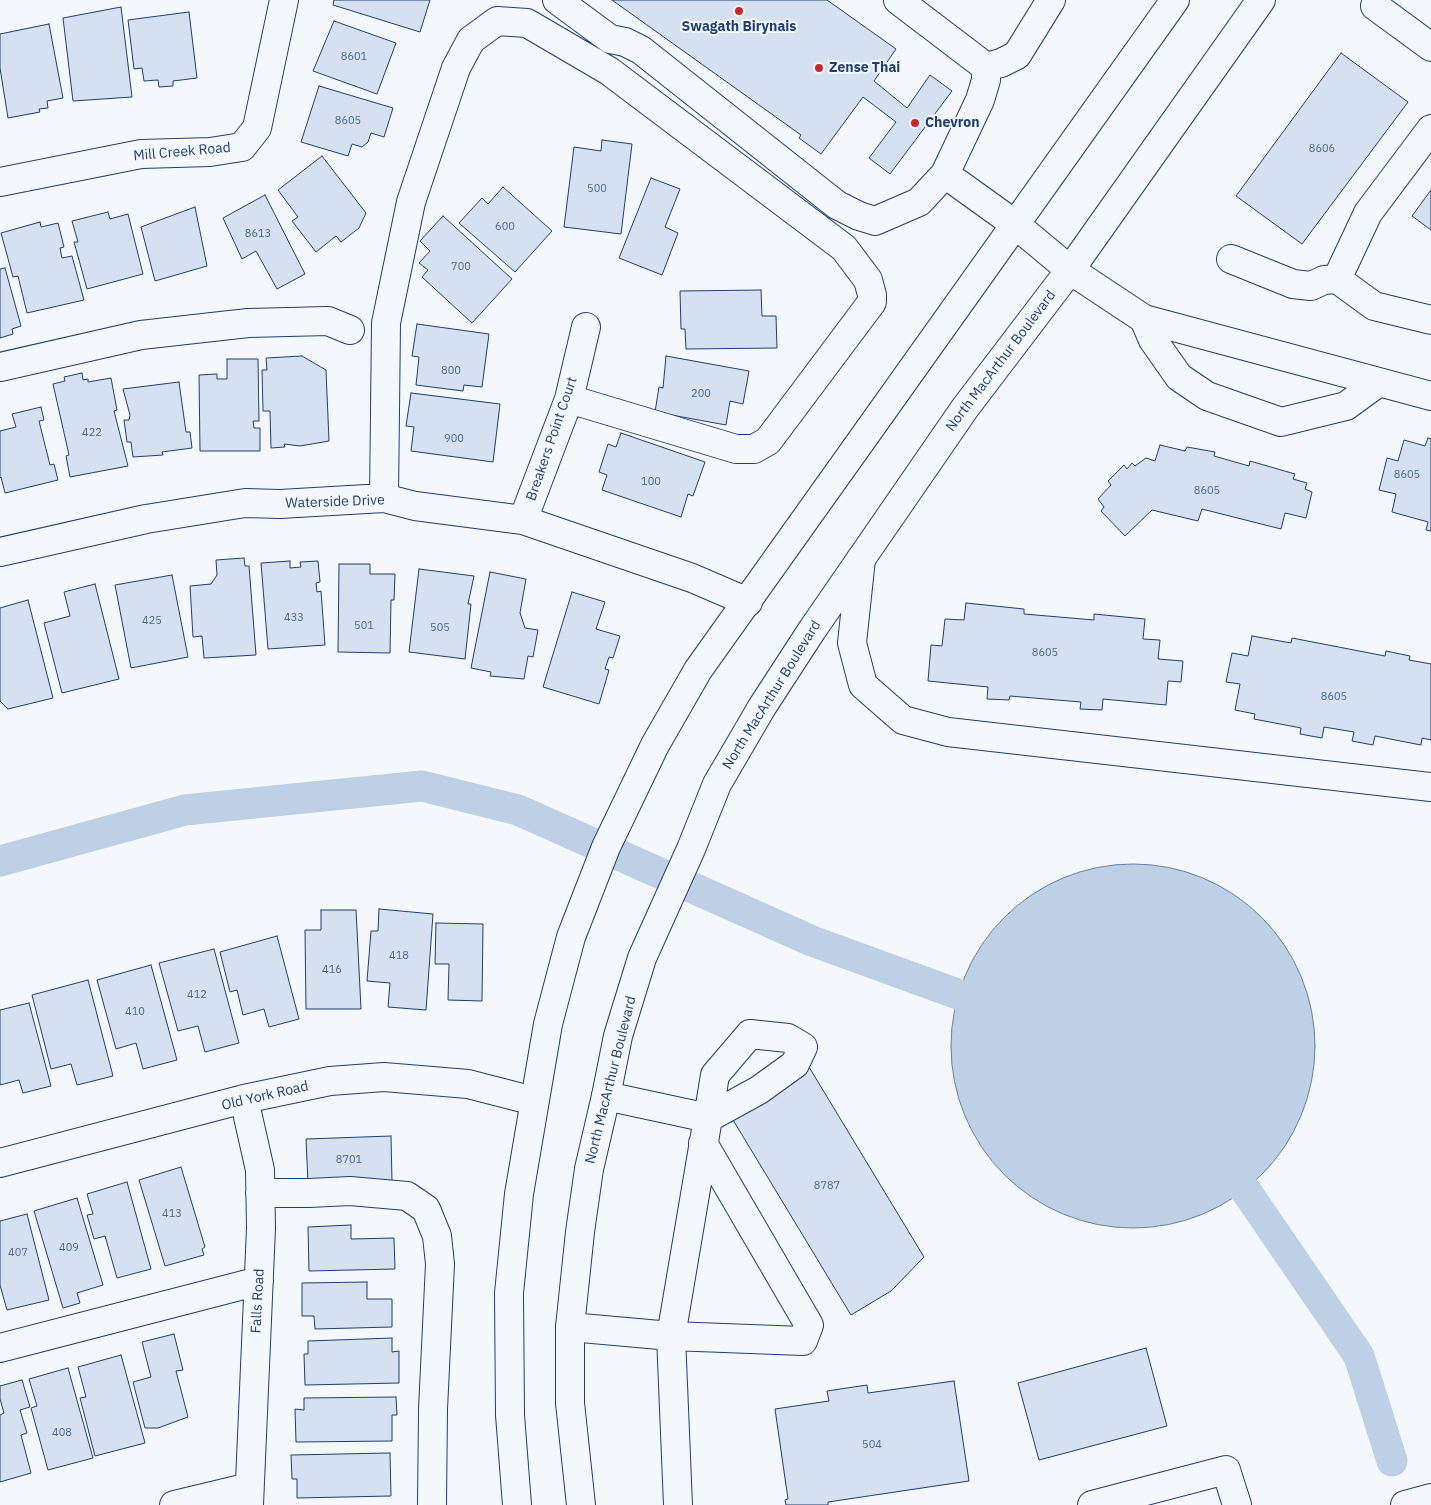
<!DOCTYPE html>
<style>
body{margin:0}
canvas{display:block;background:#f4f7fb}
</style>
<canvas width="1431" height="1505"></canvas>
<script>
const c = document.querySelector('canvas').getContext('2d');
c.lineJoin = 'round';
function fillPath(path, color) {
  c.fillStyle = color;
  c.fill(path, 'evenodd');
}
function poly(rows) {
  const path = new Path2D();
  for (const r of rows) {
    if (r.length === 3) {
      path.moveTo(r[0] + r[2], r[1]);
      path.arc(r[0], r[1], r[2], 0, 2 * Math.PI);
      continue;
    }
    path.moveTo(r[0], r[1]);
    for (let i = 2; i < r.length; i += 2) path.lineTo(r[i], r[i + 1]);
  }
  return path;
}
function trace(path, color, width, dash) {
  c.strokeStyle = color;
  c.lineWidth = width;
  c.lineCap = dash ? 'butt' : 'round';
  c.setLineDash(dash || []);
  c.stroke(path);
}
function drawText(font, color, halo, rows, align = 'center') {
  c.font = font + ' "IBM Plex Sans",sans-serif';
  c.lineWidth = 4;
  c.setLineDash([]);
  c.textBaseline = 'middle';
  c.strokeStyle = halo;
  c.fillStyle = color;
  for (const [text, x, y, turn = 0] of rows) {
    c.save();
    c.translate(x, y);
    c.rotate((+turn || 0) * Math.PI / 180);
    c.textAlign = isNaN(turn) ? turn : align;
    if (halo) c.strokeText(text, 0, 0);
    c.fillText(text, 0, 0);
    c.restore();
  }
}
const water = poly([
 [1133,1046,182]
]);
fillPath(water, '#bed0e5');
trace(water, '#687fa3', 1);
trace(poly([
 [0,861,185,810,422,786,518,810,812,941,996,1008],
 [1218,1160,1246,1191,1359,1356,1392,1461]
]), '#bed0e5', 31);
const building = poly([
 [334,0,430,0,420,32,333,5,334,0],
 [612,0,827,0,896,49,874,81,907,108,930,75,952,91,890,174,869,158,896,122,863,97,821,154,799,138,801,135,612,0],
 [121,7,132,97,73,101,63,18,121,7],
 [189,12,197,78,173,81,173,86,159,87,158,80,144,81,142,68,134,69,128,20,189,12],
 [334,21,396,43,377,94,313,71,334,21],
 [49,24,63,98,47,101,48,108,39,109,40,112,8,118,0,68,0,34,49,24],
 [1341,53,1408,102,1302,244,1236,196,1341,53],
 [319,86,393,108,384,137,371,133,368,142,362,147,352,144,348,156,301,142,319,86],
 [602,140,632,144,621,234,564,227,574,147,601,151,602,140],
 [322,156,366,213,359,228,341,242,336,236,316,252,292,221,298,217,278,190,322,156],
 [651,178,680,189,665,227,678,233,662,275,619,258,651,178],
 [503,187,552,231,515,272,459,223,482,198,488,204,503,187],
 [1431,190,1431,230,1412,216,1431,190],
 [265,195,305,274,277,289,256,251,242,259,223,218,265,195],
 [195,207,207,266,155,281,141,227,195,207],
 [108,212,110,219,128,214,143,274,87,289,74,242,78,242,72,221,108,212],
 [443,216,512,279,472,323,422,277,428,270,419,263,430,251,420,241,443,216],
 [40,222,41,227,58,223,64,247,60,248,62,258,72,256,84,300,27,313,18,276,13,277,1,233,40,222],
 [5,268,21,326,12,329,13,334,0,338,0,269,5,268],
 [761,290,762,316,776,316,777,348,686,349,685,329,681,329,680,291,761,290],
 [417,324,489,334,482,387,464,385,463,391,416,385,419,357,412,356,417,324],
 [302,356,326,370,329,441,300,446,284,444,285,447,271,448,270,411,263,411,262,370,267,370,266,358,302,356],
 [666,356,749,371,743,404,730,401,726,425,655,412,659,387,663,388,666,356],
 [227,359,258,359,259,421,253,421,254,428,260,428,260,451,200,451,199,375,217,374,217,379,227,379,227,359],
 [82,373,83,380,88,379,88,382,111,378,117,410,114,411,128,466,70,477,66,456,69,455,53,384,65,381,64,377,82,373],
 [179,382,186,432,190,432,192,448,162,452,163,455,133,457,131,442,127,442,124,420,129,420,130,415,123,389,179,382],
 [411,393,500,404,493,462,411,451,414,427,406,426,411,393],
 [41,407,44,420,39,421,50,465,54,464,58,480,5,493,1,477,0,478,0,431,16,427,12,414,41,407],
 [621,433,705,462,693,496,688,494,681,517,602,490,607,475,599,472,608,444,616,447,621,433],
 [1428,438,1431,439,1431,531,1426,530,1428,522,1392,512,1396,494,1379,490,1387,458,1398,461,1404,440,1425,446,1428,438],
 [1160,445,1185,451,1187,447,1215,452,1214,456,1249,466,1250,461,1295,474,1293,479,1307,483,1305,489,1312,492,1306,518,1285,513,1281,529,1202,509,1198,521,1152,510,1125,536,1101,511,1104,507,1098,499,1111,485,1108,481,1124,465,1127,469,1132,463,1135,466,1146,458,1155,461,1160,445],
 [244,558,245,566,249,566,256,655,204,658,202,636,193,637,190,586,211,584,217,575,216,560,244,558],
 [290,561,290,568,301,567,300,562,318,561,320,582,316,583,317,592,321,591,325,645,268,649,261,563,290,561],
 [339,564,370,564,370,574,395,574,394,600,391,600,390,653,338,652,339,564],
 [419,569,474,576,468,604,471,604,465,659,409,652,419,569],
 [490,572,526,579,520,613,525,628,538,630,533,657,528,656,524,679,490,676,491,672,471,668,490,572],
 [172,575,188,657,131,668,115,585,172,575],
 [95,584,119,679,62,693,44,623,70,616,64,592,95,584],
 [572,592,605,602,596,629,620,636,613,658,609,657,605,669,609,670,599,704,543,687,572,592],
 [28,600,53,698,8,709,0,701,0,608,28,600],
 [966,603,1024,609,1024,614,1094,620,1094,614,1145,619,1143,639,1160,640,1158,659,1183,661,1181,682,1168,681,1166,705,1103,699,1102,710,1080,709,1081,702,1010,696,1009,700,987,699,988,687,928,681,931,645,942,646,945,619,964,620,966,603],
 [1252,636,1291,643,1292,638,1385,656,1386,651,1410,656,1409,660,1431,664,1431,740,1422,738,1421,745,1375,736,1373,745,1352,741,1354,732,1324,727,1322,738,1300,734,1301,728,1254,719,1255,714,1235,710,1240,684,1226,682,1232,653,1248,656,1252,636],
 [379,909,433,914,426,1010,388,1007,390,983,367,981,371,931,378,931,379,909],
 [321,910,356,910,361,1009,306,1009,305,930,321,930,321,910],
 [436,923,483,924,482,1001,448,1000,449,964,435,964,436,923],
 [277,936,299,1019,269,1027,264,1009,243,1015,237,990,230,992,220,952,277,936],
 [214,949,239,1043,205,1052,198,1026,178,1031,159,963,214,949],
 [151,965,177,1060,143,1069,136,1043,116,1049,97,980,151,965],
 [88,980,113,1076,77,1085,71,1064,51,1069,32,995,88,980],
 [29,1003,51,1086,23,1093,19,1080,0,1085,0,1010,29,1003],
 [809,1067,924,1257,891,1291,851,1315,730,1115,809,1067],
 [391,1136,392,1182,308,1183,306,1139,391,1136],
 [181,1167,205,1247,202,1249,204,1255,165,1266,139,1180,181,1167],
 [127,1182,151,1269,117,1278,105,1236,94,1239,87,1215,93,1214,87,1194,127,1182],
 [77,1198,103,1285,77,1293,80,1303,63,1308,34,1211,77,1198],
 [27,1214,49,1300,7,1310,0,1285,0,1221,27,1214],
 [351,1225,351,1239,394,1238,395,1269,309,1271,308,1227,351,1225],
 [367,1282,367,1299,392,1299,392,1327,315,1329,314,1316,302,1316,302,1283,367,1282],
 [174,1334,183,1370,176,1371,188,1417,158,1428,145,1428,133,1382,151,1377,142,1342,174,1334],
 [392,1338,392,1352,399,1351,399,1383,305,1385,304,1354,308,1354,308,1341,392,1338],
 [1146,1348,1167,1426,1039,1460,1018,1383,1146,1348],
 [121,1355,145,1443,95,1456,80,1398,86,1397,78,1367,121,1355],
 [68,1368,93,1458,48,1470,31,1408,37,1406,29,1379,68,1368],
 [22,1380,30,1407,20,1410,27,1433,21,1435,31,1473,0,1482,0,1415,4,1413,0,1399,0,1386,22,1380],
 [954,1381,969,1481,828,1502,828,1505,786,1505,785,1500,788,1499,775,1409,829,1401,827,1391,867,1385,868,1393,954,1381],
 [396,1397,397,1415,392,1415,392,1441,296,1442,295,1409,304,1410,304,1398,396,1397],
 [390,1453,391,1496,297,1498,297,1479,292,1479,291,1455,390,1453]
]);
fillPath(building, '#d5e0f0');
trace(building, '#1d3f73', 1);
const minor = poly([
 [557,0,610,39,625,42,641,50,837,205,859,216,875,221,919,202,945,174,980,100,986,80,986,67],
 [898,0,986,67],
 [1375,6,1431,47],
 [986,67,1001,63,1017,55,1051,0],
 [945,174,1016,225],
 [0,182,141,154,210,152,242,147,257,128,284,0],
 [1231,259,1293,284,1311,286,1324,280,1337,279,1374,306,1431,320],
 [1070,270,1144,319,1431,396],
 [1337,279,1368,213,1431,129],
 [1144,319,1153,340,1179,377,1207,396,1281,422,1346,406,1379,382],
 [0,367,141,335,248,323,328,321,350,330],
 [384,498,386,323,411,202,456,68,471,40,497,21,527,23,609,71,844,248,868,280,872,295,872,302,768,441,754,449,736,449,569,399],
 [523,520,569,399,586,327],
 [0,552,146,519,245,503,280,504,384,498,415,506,523,520,692,578,748,602],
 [861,559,852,643,863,685,903,720,948,732,1431,787],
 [750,1034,788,1038,803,1047,795,1064,759,1090,708,1118,715,1075,750,1034],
 [606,1096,708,1118,671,1336,678,1505],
 [244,1099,260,1170,261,1228,249,1505],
 [0,1163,244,1099,330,1081,384,1077,468,1084,534,1101],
 [260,1193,309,1193,350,1191,407,1196,426,1209,437,1236,440,1264,433,1409,432,1505],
 [570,1327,671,1336,803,1341,809,1325,703,1143],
 [0,1348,259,1281],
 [174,1505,249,1487],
 [1092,1505,1226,1470,1237,1505]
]);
const major = poly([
 [1016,225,1070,270],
 [517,1505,510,1415,509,1293,519,1194,548,1024,571,937,606,847,655,745,698,670,1175,0],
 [581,1505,570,1403,570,1327,580,1232,589,1169,606,1096,618,1036,642,958,691,849,717,784,762,707,812,630,965,408,1070,270,1261,0],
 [1405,1505,1431,1498]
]);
trace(minor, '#1d3f73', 30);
trace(major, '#1d3f73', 30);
trace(minor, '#f4f7fb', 28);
trace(major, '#f4f7fb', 28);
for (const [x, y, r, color] of [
 [739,11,5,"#c62828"],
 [819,68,5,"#c62828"],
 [915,123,5,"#c62828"]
]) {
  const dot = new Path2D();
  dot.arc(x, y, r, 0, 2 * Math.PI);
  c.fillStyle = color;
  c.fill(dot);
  trace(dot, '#f4f7fb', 2);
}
drawText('11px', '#4b6792', null, [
 ["8601",354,57],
 ["8605",348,121],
 ["8606",1322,149],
 ["500",597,189],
 ["600",505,227],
 ["8613",258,234],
 ["700",461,267],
 ["800",451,371],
 ["200",701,394],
 ["422",92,433],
 ["900",454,439],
 ["8605",1407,475],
 ["100",651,482],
 ["8605",1207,491],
 ["433",294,618],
 ["425",152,621],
 ["501",364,626],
 ["505",440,628],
 ["8605",1045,653],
 ["8605",1334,697],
 ["418",399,956],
 ["416",332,970],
 ["412",197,995],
 ["410",135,1012],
 ["8701",349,1160],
 ["8787",827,1186],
 ["413",172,1214],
 ["409",69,1248],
 ["407",18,1253],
 ["408",62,1433],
 ["504",872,1445]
]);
drawText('bold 14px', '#1d3f73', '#f4f7fb', [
 ["Swagath Birynais",739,27,"center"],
 ["Zense Thai",829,68],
 ["Chevron",925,123]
], 'left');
drawText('14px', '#1d3f73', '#f4f7fb', [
 ["Mill Creek Road",182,152,-5],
 ["North MacArthur Boulevard",1001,361,-53],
 ["Breakers Point Court",552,439,-71],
 ["Waterside Drive",335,502,-2],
 ["North MacArthur Boulevard",772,695,-58],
 ["North MacArthur Boulevard",611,1080,-76],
 ["Old York Road",265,1096,-13],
 ["Falls Road",258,1301,-87]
]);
</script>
